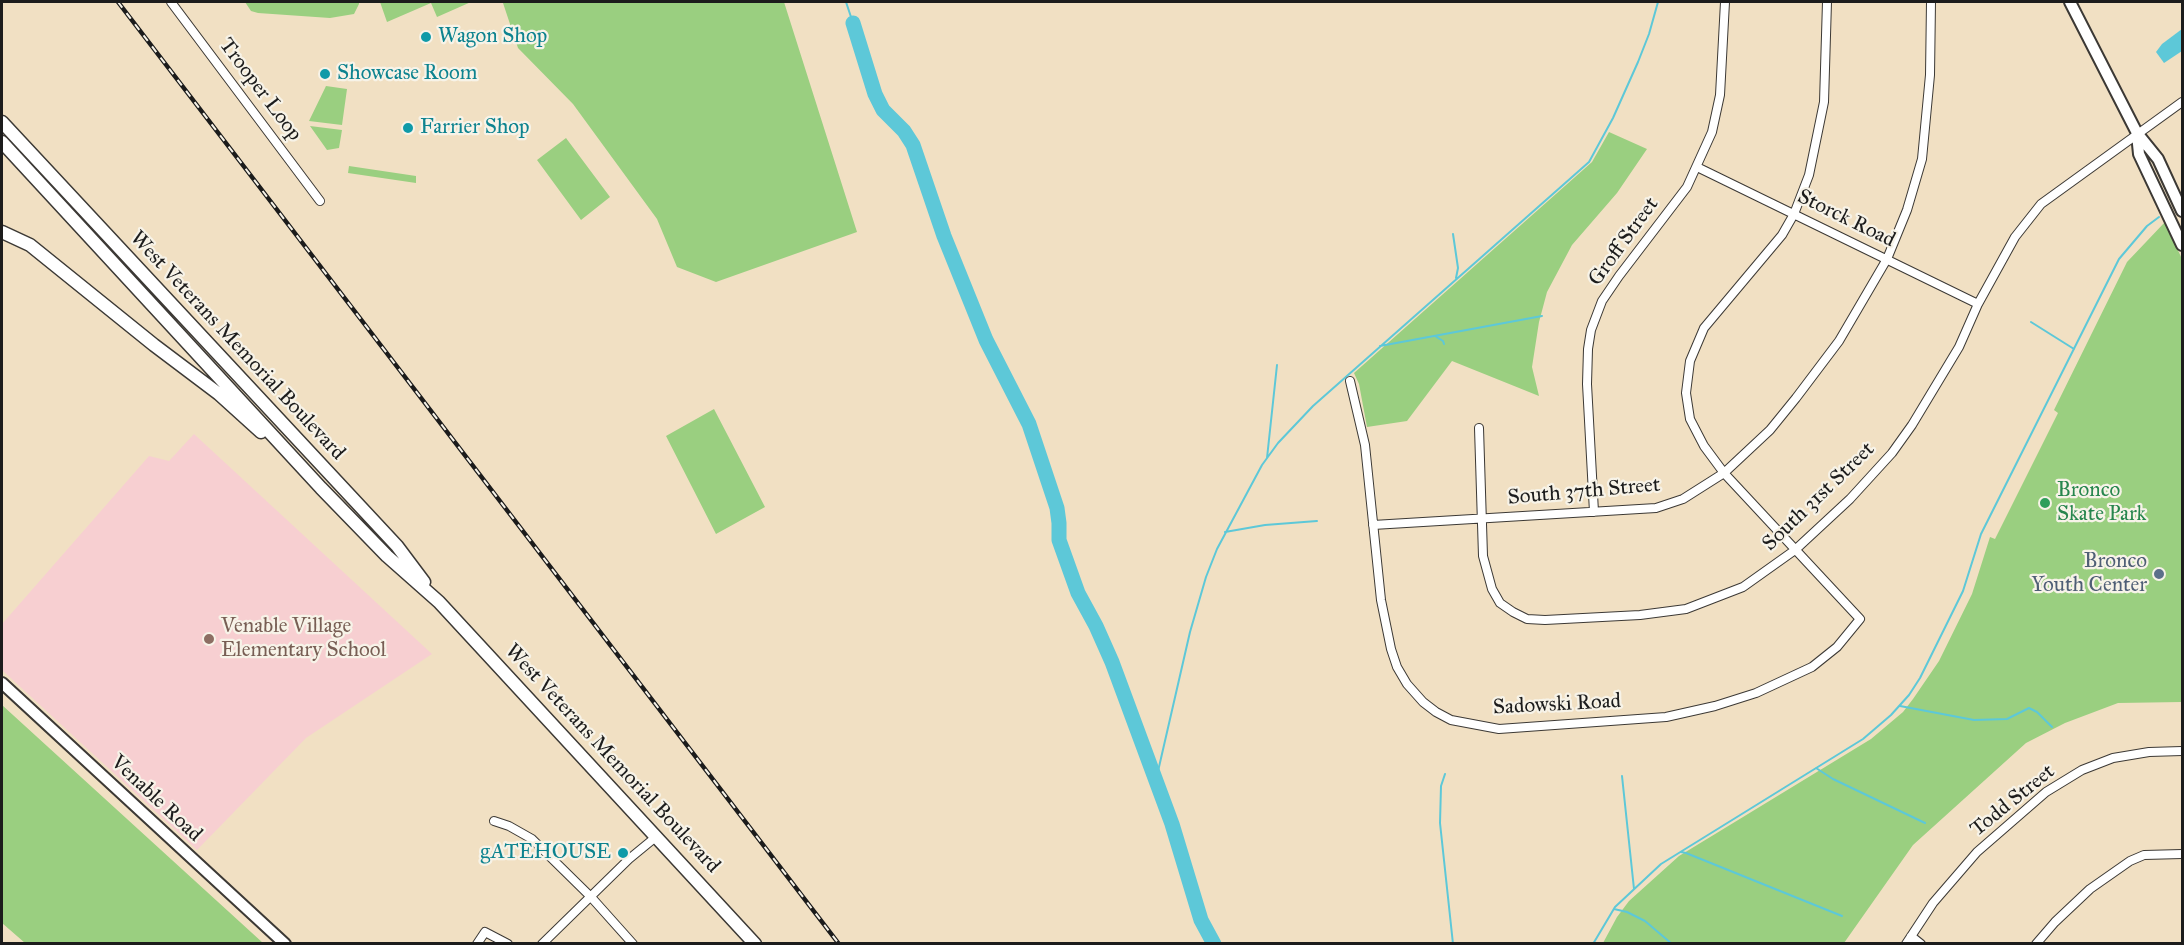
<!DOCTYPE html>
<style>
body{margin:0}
#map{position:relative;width:2184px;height:945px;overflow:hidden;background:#f1e0c3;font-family:"IM FELL Great Primer",serif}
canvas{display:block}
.frame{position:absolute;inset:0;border:3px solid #1c1c1c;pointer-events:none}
</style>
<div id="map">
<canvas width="2184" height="945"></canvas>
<div class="frame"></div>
</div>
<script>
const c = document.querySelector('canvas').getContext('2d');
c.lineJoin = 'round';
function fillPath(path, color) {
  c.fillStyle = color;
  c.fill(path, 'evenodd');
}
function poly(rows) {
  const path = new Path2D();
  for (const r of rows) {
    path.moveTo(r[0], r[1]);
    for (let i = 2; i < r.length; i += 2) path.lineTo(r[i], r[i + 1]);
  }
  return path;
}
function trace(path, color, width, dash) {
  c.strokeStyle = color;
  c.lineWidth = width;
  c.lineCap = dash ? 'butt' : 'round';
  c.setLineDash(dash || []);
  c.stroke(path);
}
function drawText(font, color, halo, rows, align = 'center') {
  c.font = font + ' "IM FELL Great Primer",serif';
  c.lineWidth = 4.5;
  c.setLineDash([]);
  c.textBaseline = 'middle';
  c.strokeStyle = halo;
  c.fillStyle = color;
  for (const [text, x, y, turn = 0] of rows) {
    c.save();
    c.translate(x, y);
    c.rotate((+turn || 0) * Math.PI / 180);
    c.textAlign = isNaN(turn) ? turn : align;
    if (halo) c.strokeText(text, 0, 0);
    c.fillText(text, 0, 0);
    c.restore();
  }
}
fillPath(poly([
 [194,434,432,654,306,738,197,850,2,670,2,624,149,456,169,461]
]), '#f7cfd1');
fillPath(poly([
 [245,2,359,2,359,4,354,14,330,18,258,13,251,11],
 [380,2,471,2,437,17,431,3,387,22],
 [507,2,784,2,857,232,716,282,677,267,657,219,573,104,518,48,503,3],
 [326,86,347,89,342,125,309,121],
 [310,126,342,130,339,148,327,150],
 [1609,132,1647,149,1617,193,1572,245,1547,292,1539,322,1532,367,1539,396,1452,361,1407,421,1367,427,1359,384,1354,373,1592,162],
 [566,138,610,197,581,220,537,160],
 [349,166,416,176,416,183,348,173],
 [2165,222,2182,259,2182,702,2118,703,2065,723,2026,743,1913,845,1844,943,1603,943,1617,917,1629,901,1679,856,1871,739,1903,712,1913,699,1939,661,1972,594,1990,537,1995,539,2058,413,2054,410,2127,262],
 [714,409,765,507,716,534,666,436],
 [2,705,263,943,25,943,2,923]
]), '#9acf80');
fillPath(poly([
 [2182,29,2182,51,2164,63,2156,52,2162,44]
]), '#5dc8d8');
trace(poly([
 [846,2,853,23],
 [1453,234,1458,268,1456,278],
 [2031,322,2074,349],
 [1435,336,1443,341,1444,344],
 [1380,346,1542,316],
 [1267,458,1277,365],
 [1225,532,1265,525,1317,521],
 [1900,706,1974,720,2007,719,2029,708,2037,712,2052,727],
 [1816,768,1833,779,1925,823],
 [1445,774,1441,786,1440,823,1453,944],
 [1622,776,1634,889],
 [1156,780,1190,632,1206,577,1217,549,1262,465,1278,443,1313,406,1589,162,1613,118,1638,62,1649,34,1658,2],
 [1681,852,1686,853,1842,916],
 [1614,909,1627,912,1645,921,1672,944],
 [1593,944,1615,907,1661,864,1863,739,1891,715,1909,695,1920,678,1963,591,1981,534,2119,259,2147,226,2159,217]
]), '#5dc8d8', 2);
trace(poly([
 [853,23,875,94,883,110,904,131,913,145,944,236,986,340,1029,424,1057,508,1059,523,1059,540,1078,593,1096,626,1112,662,1172,824,1201,920,1214,944]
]), '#5dc8d8', 15);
const street = poly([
 [171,2,320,201],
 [1697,167,1978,304],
 [1350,381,1365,445,1381,600,1391,649,1397,667,1407,684,1423,702,1436,712,1451,720,1499,729,1666,717,1715,706,1756,693,1812,667,1837,647,1860,619,1724,473,1704,446,1690,419,1686,393,1690,361,1704,328,1782,235,1794,214,1809,175,1824,102,1827,2],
 [1479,428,1483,556,1492,589,1500,603,1513,612,1527,619,1545,620,1640,615,1686,609,1743,587,1795,550,1850,499,1892,453,1912,425,1959,347,1978,304,2015,237,2041,204,2182,102],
 [1594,512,1587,384,1588,349,1591,330,1602,301,1619,276,1687,187,1712,132,1720,95,1725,2],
 [1373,525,1656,508,1683,499,1724,473,1770,430,1796,398,1839,341,1887,259,1907,210,1922,159,1930,75,1931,2],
 [494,821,509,826,532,839,591,897,633,944],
 [1911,936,1921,944],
 [477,944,485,932,508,944],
 [542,944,629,859,657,836],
 [1906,944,1933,903,1977,852,2046,792,2082,770,2113,758,2149,752,2182,751],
 [2036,944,2055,922,2090,889,2130,861,2144,855,2182,854]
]);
const secondary = poly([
 [2070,2,2137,133,2158,159,2182,211],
 [2137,134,2139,154,2182,245],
 [2,683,285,944]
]);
const primary = poly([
 [2,122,397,546,424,582],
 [2,142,321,488,387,556,439,602,755,944],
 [2,232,30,245,154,345,219,394,261,432]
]);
trace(street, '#3c3935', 10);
trace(secondary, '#3c3935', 14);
trace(primary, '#3c3935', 15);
trace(street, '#fff', 8);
trace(secondary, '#fff', 10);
trace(primary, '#fff', 12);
const rail = poly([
 [118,2,839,944]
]);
trace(rail, '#1c1c1c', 4.5);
trace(rail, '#f7f3e8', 2, [7]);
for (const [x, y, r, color] of [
 [426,37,6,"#0f9aa8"],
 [325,74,6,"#0f9aa8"],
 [408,128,6,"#0f9aa8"],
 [2045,503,6,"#2e9e5b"],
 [2159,574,6,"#5c6f8a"],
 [209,639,6,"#8d6e63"],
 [623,853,6,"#0f9aa8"]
]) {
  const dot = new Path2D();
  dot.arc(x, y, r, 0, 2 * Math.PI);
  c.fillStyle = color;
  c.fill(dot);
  trace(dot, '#f7f3e8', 2);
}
drawText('21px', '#0d838f', '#f7f3e8', [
 ["Wagon Shop",438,37],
 ["Showcase Room",337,74],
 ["Farrier Shop",420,128],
 ["gATEHOUSE",611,853,"right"]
], 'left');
drawText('21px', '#1c1c1c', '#f7f3e8', [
 ["Trooper Loop",260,90,53],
 ["Storck Road",1846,219,26],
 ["Groff Street",1624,242,-54],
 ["West Veterans Memorial Boulevard",237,346,47],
 ["South 37th Street",1584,492,-5],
 ["South 31st Street",1819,497,-44],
 ["Sadowski Road",1557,705,-3],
 ["West Veterans Memorial Boulevard",612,759,47],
 ["Venable Road",156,799,43],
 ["Todd Street",2013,801,-39]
]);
drawText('21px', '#27864d', '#f7f3e8', [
 ["Bronco",2057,491],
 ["Skate Park",2057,515]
], 'left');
drawText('21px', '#4e5e75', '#f7f3e8', [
 ["Bronco",2147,562],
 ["Youth Center",2147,586]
], 'right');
drawText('21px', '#785e54', '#f7f3e8', [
 ["Venable Village",221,627],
 ["Elementary School",221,651]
], 'left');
</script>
